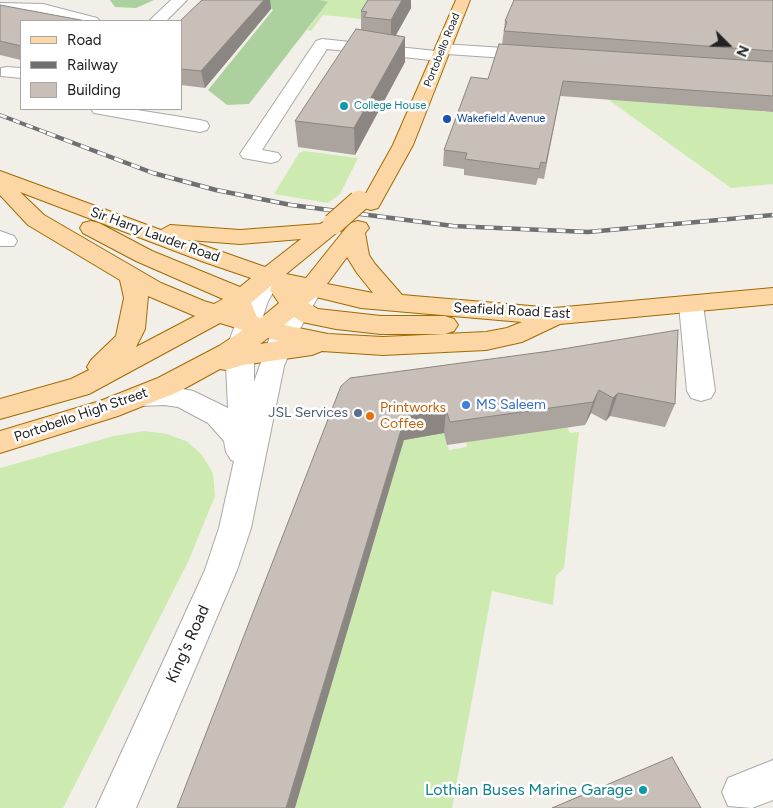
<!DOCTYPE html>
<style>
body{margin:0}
#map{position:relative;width:773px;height:808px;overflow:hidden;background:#f2efe9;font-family:Figtree,sans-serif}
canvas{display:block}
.legend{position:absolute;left:20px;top:20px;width:162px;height:90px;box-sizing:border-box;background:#fff;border:1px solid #a7a7a7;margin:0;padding:6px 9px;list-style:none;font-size:15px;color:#222}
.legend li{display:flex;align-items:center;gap:10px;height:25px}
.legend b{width:25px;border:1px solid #a7a7a7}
.north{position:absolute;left:703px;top:20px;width:50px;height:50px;-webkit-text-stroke:4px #fff;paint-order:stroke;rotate:113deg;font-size:14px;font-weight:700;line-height:20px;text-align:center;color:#222}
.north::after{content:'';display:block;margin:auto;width:18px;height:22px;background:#222;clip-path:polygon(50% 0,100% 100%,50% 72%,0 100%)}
</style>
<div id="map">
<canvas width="773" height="808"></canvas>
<ul class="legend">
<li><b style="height:6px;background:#fcd6a4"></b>Road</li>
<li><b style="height:6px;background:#707070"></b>Railway</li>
<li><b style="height:14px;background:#c7bfb8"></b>Building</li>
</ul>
<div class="north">N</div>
</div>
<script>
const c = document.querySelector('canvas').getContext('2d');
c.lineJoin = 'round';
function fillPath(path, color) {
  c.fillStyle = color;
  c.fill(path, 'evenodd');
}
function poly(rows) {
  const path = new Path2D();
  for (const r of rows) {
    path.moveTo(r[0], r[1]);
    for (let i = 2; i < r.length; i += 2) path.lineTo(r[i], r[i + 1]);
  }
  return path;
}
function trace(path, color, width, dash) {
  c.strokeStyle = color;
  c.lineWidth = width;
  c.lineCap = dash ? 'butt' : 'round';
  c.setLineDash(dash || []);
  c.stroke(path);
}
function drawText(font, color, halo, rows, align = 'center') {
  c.font = font + ' Figtree,sans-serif';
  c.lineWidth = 5;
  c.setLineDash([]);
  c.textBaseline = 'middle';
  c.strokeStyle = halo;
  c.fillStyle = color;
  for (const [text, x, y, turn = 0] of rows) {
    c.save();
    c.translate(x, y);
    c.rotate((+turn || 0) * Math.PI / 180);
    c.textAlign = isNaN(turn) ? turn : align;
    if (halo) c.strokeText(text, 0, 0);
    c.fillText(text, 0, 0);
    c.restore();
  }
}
fillPath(poly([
 [305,0,386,0,385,3,412,6,411,8,381,5,371,20,323,15,311,31,307,30,328,2],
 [612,92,612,100,656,94,658,103,665,104,702,98,703,107,711,108,757,102,762,112,773,111,773,184,731,188,606,98],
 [304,151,358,158,340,194,328,203,274,194,299,153],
 [567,427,570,433,579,432,564,568,556,576,553,605,492,591,452,808,295,808,402,447,386,439,444,433,449,450,467,447,466,442],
 [144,431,167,434,188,442,202,455,213,473,215,496,189,560,63,808,0,808,0,468,114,436]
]), '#cdebb0');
fillPath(poly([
 [110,0,154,0,136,8,115,7],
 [198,0,320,0,328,2,249,104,227,105,208,90,273,10,269,7]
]), '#add19e');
const minor = poly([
 [171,0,187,0,166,21,149,21,171,0],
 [0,3,43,4,97,18,100,21,74,21,43,14,0,13,0,3],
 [322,39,436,51,437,46,443,44,535,50,541,52,543,55,541,58,535,60,447,54,446,60,440,61,327,49,262,150,278,153,281,157,278,161,271,163,243,158,240,154,316,41,322,39],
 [7,67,21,68,21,78,1,76,1,68,7,67],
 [91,109,131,109,200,120,207,122,209,126,207,130,200,132,100,114,94,113,91,109],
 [0,231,14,236,17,241,14,246,0,246,0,231],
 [271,268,279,271,283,276,268,301,254,344,254,382,271,334,303,282,311,280,319,282,323,288,297,334,284,366,251,528,237,570,136,808,96,808,205,570,219,528,234,461,231,460,226,452,224,441,208,423,178,407,164,405,141,406,131,403,127,396,131,389,141,386,164,385,193,391,228,408,226,365,228,344,244,301,263,271,271,268],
 [691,297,700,299,703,305,715,391,711,398,701,401,691,398,687,391,679,305,682,299,691,297],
 [773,760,773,800,752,808,728,806,722,792,728,778,773,760]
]);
const major = poly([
 [456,0,470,0,413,145,378,208,371,210,364,208,360,204,393,145,456,0],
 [0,171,161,230,170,225,240,230,320,224,333,217,341,219,344,224,341,229,286,274,306,278,350,223,358,221,366,223,369,228,365,233,369,255,375,264,402,295,554,308,773,288,773,304,560,324,522,342,486,350,383,355,322,351,312,355,243,365,226,370,220,369,178,392,118,416,0,453,0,431,100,401,158,378,219,346,243,330,220,323,89,394,0,419,0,399,71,379,89,370,87,367,91,360,116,336,124,298,120,280,28,225,0,195,0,171],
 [20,192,204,262,251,278,240,287,152,251,99,223,91,221,83,223,80,228,83,233,136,261,223,299,214,304,204,301,161,283,44,215,20,192],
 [301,239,265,267,188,240,240,244,301,239],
 [347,257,357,273,373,293,327,284,347,257],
 [272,285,270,290,279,303,261,318,257,317,251,303,272,285],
 [148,296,195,316,136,347,145,329,148,296],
 [316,297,361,308,522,322,507,328,486,332,383,337,328,334,284,325,294,317,302,322,336,329,381,334,445,334,454,331,458,325,454,319,445,316,381,316,318,309,308,303,316,297],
 [268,338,275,340,279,341,260,344,268,338]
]);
trace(minor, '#a9a9a9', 2);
trace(major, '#a06b00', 2);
fillPath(minor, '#fff');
fillPath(major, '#fcd6a4');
const railFar1 = poly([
 [0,115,50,134]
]);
const rail = poly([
 [47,133,153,173,216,190,291,205,453,226,588,232,773,215]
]);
trace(railFar1, '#707070', 4);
trace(rail, '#707070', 4.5);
trace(railFar1, '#fff', 2.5, [7]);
trace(rail, '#fff', 3, [9]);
const majorBridge = poly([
 [333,224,359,201]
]);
trace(majorBridge, '#a06b00', 23, []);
trace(majorBridge, '#fcd6a4', 21);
fillPath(poly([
 [202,0,270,0,271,9,205,88,181,85,181,21],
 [368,0,411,0,411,8,396,35,405,37,405,62,355,155,298,147,295,121,361,30,361,11],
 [773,0,773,112,560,96,544,179,538,178,536,185,464,175,464,169,443,166,444,150,488,79,502,45,505,21],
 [0,5,21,21,21,60,0,55],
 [550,351,675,404,665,427,610,416,606,421,591,413,585,425,447,445,444,433,404,440,341,386]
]), '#aba49e');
fillPath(poly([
 [264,0,270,0,271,9,205,88,201,71],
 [402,0,411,0,411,8,391,44,391,20],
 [405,37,405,62,355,155,354,128],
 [599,390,591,413,585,425,593,402],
 [618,393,610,416,606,421,613,398],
 [446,410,444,433,404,440,295,808,286,808,405,417]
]), '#8b8681');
const building = poly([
 [202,0,264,0,201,71,181,69,181,21,180,21,202,0],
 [368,0,402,0,391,20,364,17,367,12,361,11,368,0],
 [514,0,773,0,773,51,504,31,507,22,505,21,514,0],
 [0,5,86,21,21,21,21,46,0,41,0,5],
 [356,29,405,37,354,128,295,121,356,29],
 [499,44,773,62,773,96,563,81,546,163,541,162,539,169,465,159,467,153,444,150,471,77,488,79,499,44],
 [678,330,675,404,618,393,613,398,599,390,593,402,450,422,446,410,405,417,286,808,177,808,341,386,350,378,550,351,678,330],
 [672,757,701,808,552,808,672,757]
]);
fillPath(building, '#c7bfb8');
trace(building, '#8b8681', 1);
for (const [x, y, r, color] of [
 [344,106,5,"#0f9aa8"],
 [447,119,5,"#1a4fb4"],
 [466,405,5,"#3f7fe0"],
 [358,413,5,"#5c6f8a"],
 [370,416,5,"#e8710a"],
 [643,790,5,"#0f9aa8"]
]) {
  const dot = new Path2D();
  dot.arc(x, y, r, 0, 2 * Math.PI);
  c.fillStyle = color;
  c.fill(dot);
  trace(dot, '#fff', 2);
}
drawText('11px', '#222', '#fff', [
 ["Portobello Road",442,50,-68]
]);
drawText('11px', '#0d838f', '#fff', [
 ["College House",354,106]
], 'left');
drawText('11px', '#164399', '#fff', [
 ["Wakefield Avenue",457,119]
], 'left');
drawText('14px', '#222', '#fff', [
 ["Sir Harry Lauder Road",155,235,20],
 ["Seafield Road East",512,311,3],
 ["Portobello High Street",81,415,-19]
]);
drawText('14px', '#366cbe', '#fff', [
 ["MS Saleem",476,405]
], 'left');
drawText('14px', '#c56008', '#fff', [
 ["Printworks",380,408],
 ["Coffee",380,424]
], 'left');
drawText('14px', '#4e5e75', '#fff', [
 ["JSL Services",348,413]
], 'right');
drawText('16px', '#222', '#fff', [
 ["King's Road",188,644,-66]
]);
drawText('16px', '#0d838f', '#fff', [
 ["Lothian Buses Marine Garage",633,790]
], 'right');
</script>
